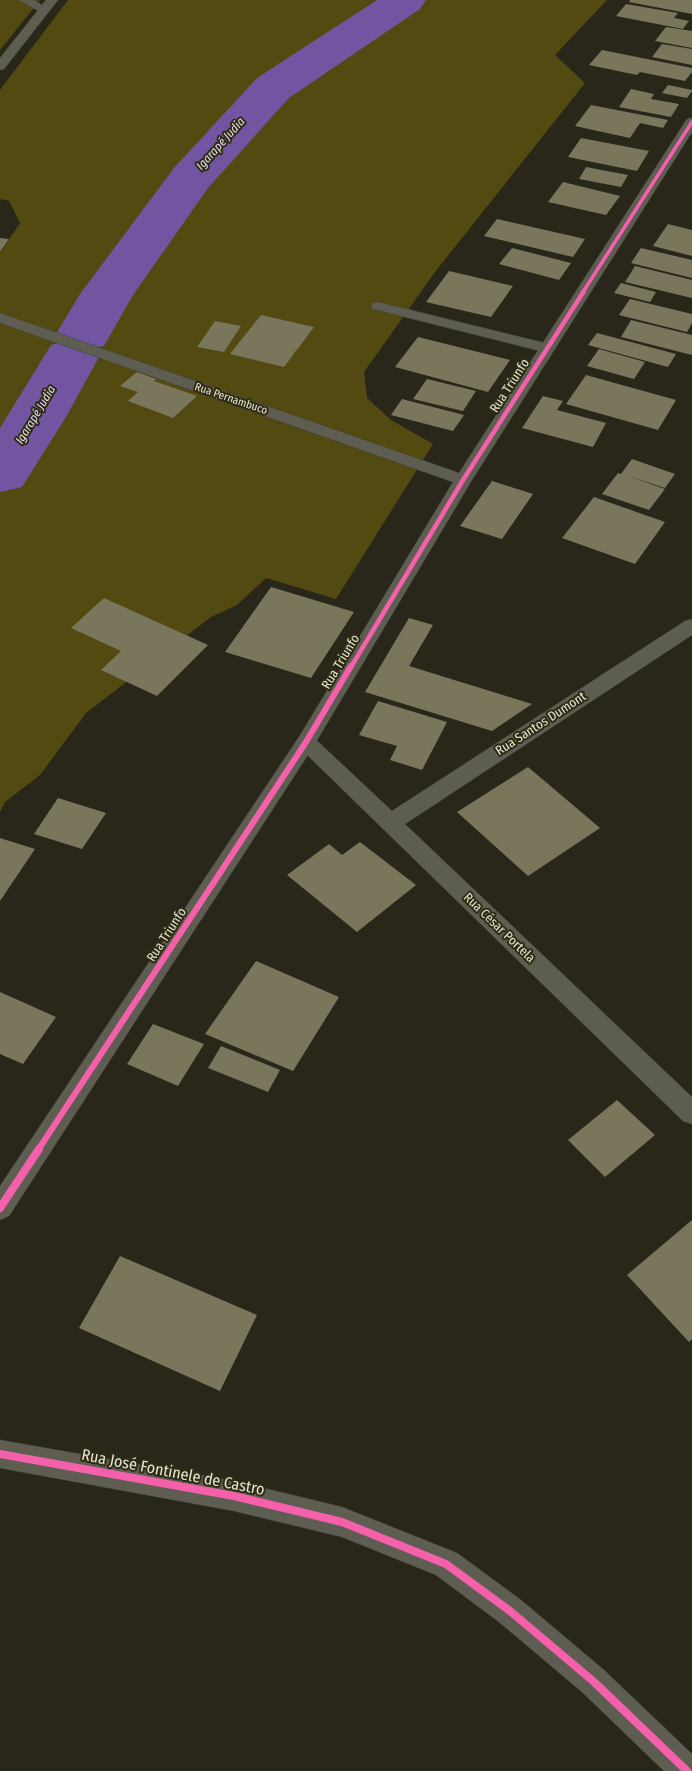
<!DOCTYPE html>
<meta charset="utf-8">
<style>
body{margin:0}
canvas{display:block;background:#29271a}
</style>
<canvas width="692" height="1771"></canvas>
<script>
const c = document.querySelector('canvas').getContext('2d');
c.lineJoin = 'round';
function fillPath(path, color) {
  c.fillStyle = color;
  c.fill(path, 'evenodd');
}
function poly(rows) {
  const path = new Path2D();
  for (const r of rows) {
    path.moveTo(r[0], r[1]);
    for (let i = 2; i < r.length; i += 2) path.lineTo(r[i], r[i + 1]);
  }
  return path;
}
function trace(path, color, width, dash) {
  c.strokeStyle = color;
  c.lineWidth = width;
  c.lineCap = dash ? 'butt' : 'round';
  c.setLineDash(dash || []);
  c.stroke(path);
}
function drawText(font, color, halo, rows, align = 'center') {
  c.font = font + ' "Fira Sans Condensed",sans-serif';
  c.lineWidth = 4;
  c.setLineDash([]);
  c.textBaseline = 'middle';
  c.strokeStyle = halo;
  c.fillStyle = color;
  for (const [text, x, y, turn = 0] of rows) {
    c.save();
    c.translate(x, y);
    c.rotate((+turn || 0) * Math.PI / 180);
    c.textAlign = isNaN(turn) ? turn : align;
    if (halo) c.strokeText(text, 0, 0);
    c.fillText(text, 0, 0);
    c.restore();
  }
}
fillPath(poly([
 [0,0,40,0,0,50],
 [68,0,607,0,555,55,585,83,435,272,364,372,367,398,391,420,433,444,336,599,266,578,237,605,211,617,86,713,40,775,5,802,0,812,0,253,20,223,9,201,0,199,0,90]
]), '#524a10');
fillPath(poly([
 [377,0,426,0,420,9,289,98,208,188,133,295,104,346,93,348,99,357,66,417,22,487,0,492,0,428,51,345,62,342,56,334,80,294,174,168,257,78,377,0]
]), '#7255a0');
fillPath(poly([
 [630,0,692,0,692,14,629,2],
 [626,4,678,13,674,18,689,21,683,29,616,16],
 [666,27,692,31,692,48,655,41],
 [662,44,692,49,692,65,652,57],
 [602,50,692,68,692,72,685,81,640,72,637,75,589,65],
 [668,85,692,90,692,91,687,98,662,93],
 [631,89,654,94,651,99,679,104,671,117,619,107],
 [591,105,668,120,663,128,640,123,630,138,575,126],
 [581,138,649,151,637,171,568,157],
 [586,167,628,175,621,187,579,179],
 [563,182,620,196,606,215,548,202],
 [497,219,585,239,573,257,484,236],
 [668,224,692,230,692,256,653,246],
 [0,238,9,239,0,252],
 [512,248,571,263,559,280,499,264],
 [641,248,692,260,692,278,631,263],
 [635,266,692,280,692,298,625,282],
 [449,271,513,286,491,317,426,302],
 [621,283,656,292,650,302,614,293],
 [630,299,692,314,692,323,687,332,619,315],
 [261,315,314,327,284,367,230,354],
 [631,320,692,335,692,355,621,337],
 [215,321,241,326,224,352,197,347],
 [597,333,676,354,668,367,588,345],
 [418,337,510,360,488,392,395,367],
 [599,349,645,362,634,379,587,366],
 [137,372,156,379,154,381,197,396,173,418,128,401,138,392,120,386],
 [586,375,676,400,658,430,566,404],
 [427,379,476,391,463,411,413,399],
 [543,396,563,401,557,410,606,423,593,447,522,428],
 [402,399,464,415,453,431,391,415],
 [632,459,675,474,665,488,628,476,665,489,649,510,602,494,618,473,621,474],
 [492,481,533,494,502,539,460,526],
 [594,497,665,522,635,564,562,538],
 [271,587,354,612,311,678,225,652],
 [104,598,208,645,157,696,101,670,121,651,71,628],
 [409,618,433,625,409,666,532,704,492,731,365,692],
 [378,701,447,722,422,770,390,760,397,746,359,735],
 [528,767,600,828,528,876,457,812],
 [58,798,106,813,82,849,34,834],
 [0,838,35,849,0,901],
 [360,842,416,885,357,932,287,875,329,844,342,855],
 [256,961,339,997,293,1071,205,1034],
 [0,992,56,1017,23,1064,0,1054],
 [153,1024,204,1044,178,1086,127,1064],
 [221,1046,280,1070,268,1092,208,1068],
 [617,1100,655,1135,605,1177,568,1140],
 [692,1220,692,1339,689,1342,627,1275],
 [120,1256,257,1315,220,1391,79,1328]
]), '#79765b');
const lane = poly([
 [19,0,34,0,50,10,48,12,40,12,19,0],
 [378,302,553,345,556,348,553,351,548,353,373,309,371,306,373,303,378,302]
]);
const street = poly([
 [46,0,58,0,4,69,0,70,0,58,46,0],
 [692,619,692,635,405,824,692,1097,692,1124,683,1121,299,747,296,742,299,737,306,734,313,737,392,811,685,621,692,619],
 [0,1440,234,1481,342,1507,457,1553,521,1600,604,1670,692,1754,692,1771,664,1771,582,1692,499,1622,436,1575,342,1537,234,1511,0,1468,0,1440]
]);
const secondary = poly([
 [692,118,692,132,472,480,313,747,9,1216,0,1220,0,1186,299,737,453,482,0,323,0,313,459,473,685,122,687,119,692,118]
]);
trace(lane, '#434137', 1);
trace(street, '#434137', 1);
trace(secondary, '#434137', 1);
fillPath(lane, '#5e5d52');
fillPath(street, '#5e5d52');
fillPath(secondary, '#5e5d52');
trace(poly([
 [583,292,692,122]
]), '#f560ab', 3.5);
trace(poly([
 [351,667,463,480,584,291]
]), '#f560ab', 4.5);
trace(poly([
 [38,1150,306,742,351,666]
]), '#f560ab', 6);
trace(poly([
 [0,1208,39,1149],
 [0,1454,234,1496,342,1522,446,1564,510,1611,593,1681,687,1771]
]), '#f560ab', 8);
drawText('11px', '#e4e3d4', '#2f2c14', [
 ["Rua Pernambuco",231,399,19]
]);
drawText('italic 12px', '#e4ddf4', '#2f2c14', [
 ["Igarapé Judia",221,144,-48],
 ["Igarapé Judia",36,415,-59]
]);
drawText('13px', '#e4e3d4', '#2f2c14', [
 ["Rua Triunfo",510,386,-57],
 ["Rua Triunfo",341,662,-59],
 ["Rua Santos Dumont",541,724,-33],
 ["Rua César Portela",499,928,44],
 ["Rua Triunfo",167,935,-57]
]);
drawText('16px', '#e4e3d4', '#2f2c14', [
 ["Rua José Fontinele de Castro",173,1473,11]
]);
</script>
